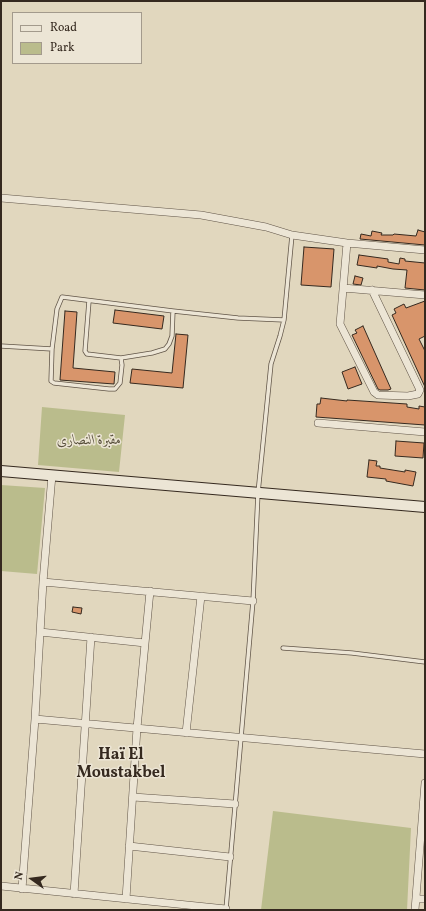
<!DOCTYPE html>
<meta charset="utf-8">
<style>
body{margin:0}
#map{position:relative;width:426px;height:911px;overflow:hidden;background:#e1d7be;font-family:Vollkorn,serif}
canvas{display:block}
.frame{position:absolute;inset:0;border:2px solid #35291f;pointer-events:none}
.legend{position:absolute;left:12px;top:12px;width:130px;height:52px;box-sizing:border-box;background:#ece5d5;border:1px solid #a39a8c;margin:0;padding:5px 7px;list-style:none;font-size:12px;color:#35291f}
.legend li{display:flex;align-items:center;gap:8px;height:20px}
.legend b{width:20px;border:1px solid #a39a8c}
.north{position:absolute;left:12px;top:859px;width:40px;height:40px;-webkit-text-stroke:3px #ece5d5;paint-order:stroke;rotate:284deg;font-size:11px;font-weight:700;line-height:16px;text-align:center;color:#35291f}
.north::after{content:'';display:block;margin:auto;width:14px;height:18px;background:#35291f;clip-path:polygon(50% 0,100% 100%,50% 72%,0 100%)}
</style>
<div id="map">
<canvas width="426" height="911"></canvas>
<div class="frame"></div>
<ul class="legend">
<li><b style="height:5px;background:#ece5d5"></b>Road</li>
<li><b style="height:11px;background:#babc8c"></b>Park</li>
</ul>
<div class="north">N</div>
</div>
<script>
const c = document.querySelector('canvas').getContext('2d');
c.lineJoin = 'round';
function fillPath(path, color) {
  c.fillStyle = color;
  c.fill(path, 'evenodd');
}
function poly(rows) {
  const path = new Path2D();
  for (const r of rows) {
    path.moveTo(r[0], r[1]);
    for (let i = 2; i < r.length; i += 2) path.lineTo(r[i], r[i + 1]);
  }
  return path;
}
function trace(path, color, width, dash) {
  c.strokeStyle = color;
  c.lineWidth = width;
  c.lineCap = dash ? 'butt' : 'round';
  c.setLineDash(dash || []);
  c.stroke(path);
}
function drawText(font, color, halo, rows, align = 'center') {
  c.font = font + ' Vollkorn,Amiri,serif';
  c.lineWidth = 3;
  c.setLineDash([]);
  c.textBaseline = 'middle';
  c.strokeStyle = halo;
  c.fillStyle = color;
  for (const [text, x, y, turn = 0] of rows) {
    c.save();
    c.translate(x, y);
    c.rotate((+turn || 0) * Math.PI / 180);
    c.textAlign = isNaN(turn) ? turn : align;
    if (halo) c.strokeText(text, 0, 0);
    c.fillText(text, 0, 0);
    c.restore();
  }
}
fillPath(poly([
 [42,407,125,415,119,472,38,465],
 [1,485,45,488,37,574,1,571],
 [273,811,411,828,407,910,261,910]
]), '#babc8c');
const building = poly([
 [418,230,425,232,425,245,360,239,361,234,371,236,372,231,382,233,381,235,393,235,394,234,416,236,418,230],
 [304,247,334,249,331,287,301,285,304,247],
 [359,255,388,259,388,262,399,264,400,258,405,259,405,261,425,263,425,290,405,288,407,270,393,269,377,266,377,268,357,265,359,255],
 [355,276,363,278,361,285,353,284,355,276],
 [425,301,425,336,419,339,425,351,425,387,392,315,396,313,394,309,404,304,406,308,425,301],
 [115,310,164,316,162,329,113,323,115,310],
 [65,311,77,312,73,368,115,372,114,384,60,380,65,311],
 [363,326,391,389,388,390,380,390,378,389,352,335,357,333,355,330,363,326],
 [176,334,188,335,183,388,130,383,132,369,172,373,176,334],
 [355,367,362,384,348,389,342,372,355,367],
 [321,398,347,401,347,400,407,404,407,407,419,409,419,406,425,407,425,425,316,417,317,404,320,404,321,398],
 [396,441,424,443,423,458,395,456,396,441],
 [369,460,377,461,376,466,380,466,380,468,405,472,405,470,416,472,413,486,386,481,386,479,367,477,369,460],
 [73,607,82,608,81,614,72,612,73,607]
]);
fillPath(building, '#d8956b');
trace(building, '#35291f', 1);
const lane = poly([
 [89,301,85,351,87,354,121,358,122,365,120,383,115,389,109,389,54,383,51,381,52,349,57,309,62,297,173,311,238,318,284,320],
 [1,346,52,349],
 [121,358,152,353,165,349,169,344,172,336,173,311],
 [283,648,352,653,425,662],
 [226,909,253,601,258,493,271,364,280,336,284,320,292,235]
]);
const street = poly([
 [1,198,201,215,266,227,292,235,347,243,425,250],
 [347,243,340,324,374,392,378,395,408,396,418,394,420,390,372,290],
 [343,288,425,295],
 [318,423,425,432],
 [43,582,52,475],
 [40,632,145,643],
 [35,719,425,754],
 [186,733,201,596],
 [133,797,235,804],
 [129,846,230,857],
 [1,886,226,909],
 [22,889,35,719,43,582,253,601],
 [74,894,91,637],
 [126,899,137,728,150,591],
 [416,899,425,899],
 [415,910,425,783]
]);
const secondary = poly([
 [1,471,425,507]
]);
trace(lane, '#605447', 5);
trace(street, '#605447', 8);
trace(secondary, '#35291f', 12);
trace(lane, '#ece5d5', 3.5);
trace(street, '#ece5d5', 7);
trace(secondary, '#ece5d5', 10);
drawText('italic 14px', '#564e3a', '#ece5d5', [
 ["مقبرة النصارى",89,441]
]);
drawText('bold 16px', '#35291f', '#ece5d5', [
 ["Haï El",121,756],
 ["Moustakbel",121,774]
]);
</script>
